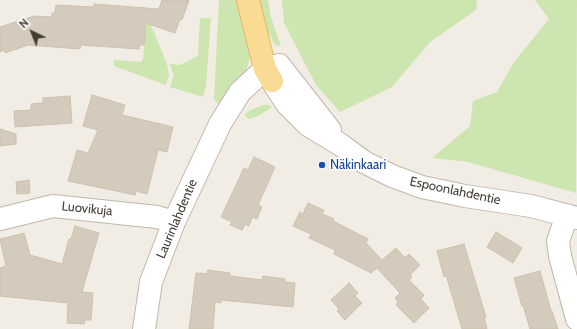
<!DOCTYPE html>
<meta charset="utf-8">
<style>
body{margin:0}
#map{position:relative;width:577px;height:329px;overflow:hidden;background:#f1ede4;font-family:Cabin,sans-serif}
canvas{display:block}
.north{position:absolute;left:12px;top:12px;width:40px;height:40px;-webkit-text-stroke:3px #fff;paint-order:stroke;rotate:317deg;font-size:11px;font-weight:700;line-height:16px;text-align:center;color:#433d34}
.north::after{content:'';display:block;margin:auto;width:14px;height:18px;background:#433d34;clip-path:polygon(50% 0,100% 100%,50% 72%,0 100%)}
</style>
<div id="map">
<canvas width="577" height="329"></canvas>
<div class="north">N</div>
</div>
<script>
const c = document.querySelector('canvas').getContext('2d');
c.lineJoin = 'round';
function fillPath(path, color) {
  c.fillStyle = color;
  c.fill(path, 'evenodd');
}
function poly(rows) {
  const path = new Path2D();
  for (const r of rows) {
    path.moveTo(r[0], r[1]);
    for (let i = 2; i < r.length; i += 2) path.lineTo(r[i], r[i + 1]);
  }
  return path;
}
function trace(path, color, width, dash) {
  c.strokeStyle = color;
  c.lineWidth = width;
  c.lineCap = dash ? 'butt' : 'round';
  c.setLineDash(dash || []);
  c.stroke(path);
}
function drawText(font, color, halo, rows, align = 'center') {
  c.font = font + ' Cabin,sans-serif';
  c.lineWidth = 3.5;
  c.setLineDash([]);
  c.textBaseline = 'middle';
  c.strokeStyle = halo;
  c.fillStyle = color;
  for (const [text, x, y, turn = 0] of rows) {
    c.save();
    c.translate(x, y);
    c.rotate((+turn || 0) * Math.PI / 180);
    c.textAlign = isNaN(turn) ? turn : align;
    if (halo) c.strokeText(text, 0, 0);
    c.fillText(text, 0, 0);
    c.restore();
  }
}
fillPath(poly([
 [219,0,237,0,250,56,246,72,219,105,214,99],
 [258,0,268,0,271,18,281,46,275,45,267,30],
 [282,0,477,0,476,10,430,42,392,87,340,112,316,85,284,23],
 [535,0,577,0,576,193,468,162,432,158,470,126,473,101,497,92,514,62,549,19],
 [147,15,167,64,169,75,166,85,114,66,114,60,141,62,143,59],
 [200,18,211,18,206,85,203,97,170,87,174,76,170,64,180,65,198,56],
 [263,105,269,105,272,107,258,116,249,119,244,115,249,111]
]), '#cde5ae');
const building = poly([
 [162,0,189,0,182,20,180,19,175,33,146,23,144,45,140,45,139,49,81,45,80,49,28,45,5,53,4,50,0,52,0,27,34,16,52,17,52,13,55,13,56,5,94,7,94,4,159,9,162,0],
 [92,95,125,105,122,115,173,127,167,152,158,150,147,194,136,191,135,195,68,181,77,150,88,153,98,130,83,126,92,95],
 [70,96,72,123,15,127,14,111,31,110,31,104,43,103,43,98,70,96],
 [0,129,16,134,16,144,0,146,0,129],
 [254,157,275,167,258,205,262,207,257,219,252,217,249,226,245,224,242,230,230,225,232,222,221,217,244,168,248,170,254,157],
 [29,180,30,193,17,194,16,182,29,180],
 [308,203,324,210,322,214,334,219,333,221,368,239,366,243,382,260,396,248,405,258,409,254,420,265,410,275,412,277,409,280,424,295,421,299,429,308,414,323,396,305,398,302,395,298,400,293,377,268,371,273,334,254,335,250,309,238,311,234,293,226,300,212,303,214,308,203],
 [75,226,99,233,82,292,93,293,91,320,85,320,84,324,67,323,68,303,0,296,0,268,6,266,0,239,24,233,30,255,62,264,69,239,71,239,75,226],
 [496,232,522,248,513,263,487,247,496,232],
 [464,244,486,317,484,317,487,329,462,329,446,275,444,277,437,251,464,244],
 [208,270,230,273,230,276,262,280,263,276,285,279,285,282,295,283,293,307,221,300,221,303,215,302,213,329,189,329,196,273,207,274,208,270],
 [540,271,551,311,552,311,558,329,530,329,523,305,522,306,514,278,540,271],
 [349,283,358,293,355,296,362,303,345,320,337,311,339,309,331,300,349,283]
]);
fillPath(building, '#d5cbbd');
trace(building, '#cdc0ad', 1);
const minor = poly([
 [279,65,330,130],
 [272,81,287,104,308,125,341,145,364,162,392,176,422,187,465,196,531,206,577,218],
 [567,215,558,241,560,256,577,319],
 [0,219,53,206,157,217,174,222],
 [144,329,151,282,174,222,220,124,240,92,265,69,279,65]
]);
const major = poly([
 [248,0,265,69,272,81]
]);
trace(minor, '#bfb7aa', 24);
trace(major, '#deb865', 24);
trace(minor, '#fff', 22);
trace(major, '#fadb94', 22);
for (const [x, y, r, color] of [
 [322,165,4,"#1a4fb4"]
]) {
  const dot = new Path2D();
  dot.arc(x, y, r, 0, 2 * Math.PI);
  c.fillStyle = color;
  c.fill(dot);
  trace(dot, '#fff', 1.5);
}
drawText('13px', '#164399', '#fff', [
 ["Näkinkaari",330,165]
], 'left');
drawText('13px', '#433d34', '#fff', [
 ["Espoonlahdentie",455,191,12],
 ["Luovikuja",87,209,6],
 ["Laurinlahdentie",177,219,-67]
]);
</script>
